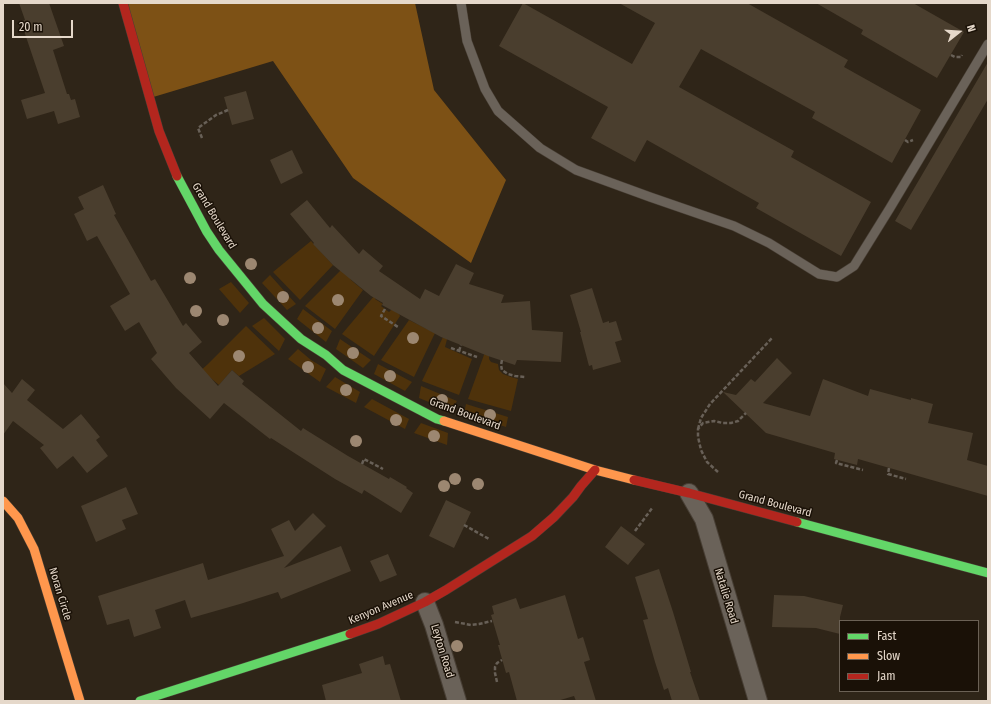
<!DOCTYPE html>
<style>
body{margin:0}
#map{position:relative;width:991px;height:704px;overflow:hidden;background:#2f2518;font-family:"Fira Sans Condensed",sans-serif}
canvas{display:block}
.frame{position:absolute;inset:0;border:4px solid #e5d8ca;pointer-events:none}
.legend{position:absolute;left:839px;top:620px;width:140px;height:72px;box-sizing:border-box;background:#1a1107;border:1px solid #6b6155;margin:0;padding:5px 7px;list-style:none;font-size:12px;color:#e5d8ca}
.legend li{display:flex;align-items:center;gap:8px;height:20px}
.legend b{width:20px;border:1px solid #6b6155}
.north{position:absolute;left:939px;top:12px;width:40px;height:40px;-webkit-text-stroke:3px #1a1107;paint-order:stroke;rotate:73deg;font-size:11px;font-weight:700;line-height:16px;text-align:center;color:#e5d8ca}
.north::after{content:'';display:block;margin:auto;width:14px;height:18px;background:#e5d8ca;clip-path:polygon(50% 0,100% 100%,50% 72%,0 100%)}
.scale{position:absolute;left:12px;top:20px;width:61px;height:18px;box-sizing:border-box;border:2px solid #e5d8ca;border-top:0;padding-left:5px;font-size:12px;line-height:14px;white-space:nowrap;color:#e5d8ca;-webkit-text-stroke:3px #1a1107;paint-order:stroke}
</style>
<div id="map">
<canvas width="991" height="704"></canvas>
<div class="frame"></div>
<ul class="legend">
<li><b style="height:5px;background:#63d668"></b>Fast</li>
<li><b style="height:5px;background:#ff974d"></b>Slow</li>
<li><b style="height:5px;background:#b3261e"></b>Jam</li>
</ul>
<div class="north">N</div>
<div class="scale">20 m</div>
</div>
<script>
const c = document.querySelector('canvas').getContext('2d');
c.lineJoin = 'round';
function fillPath(path, color) {
  c.fillStyle = color;
  c.fill(path, 'evenodd');
}
function poly(rows) {
  const path = new Path2D();
  for (const r of rows) {
    path.moveTo(r[0], r[1]);
    for (let i = 2; i < r.length; i += 2) path.lineTo(r[i], r[i + 1]);
  }
  return path;
}
function trace(path, color, width, dash) {
  c.strokeStyle = color;
  c.lineWidth = width;
  c.lineCap = dash ? 'butt' : 'round';
  c.setLineDash(dash || []);
  c.stroke(path);
}
function drawText(font, color, halo, rows, align = 'center') {
  c.font = font + ' "Fira Sans Condensed",sans-serif';
  c.lineWidth = 3;
  c.setLineDash([]);
  c.textBaseline = 'middle';
  c.strokeStyle = halo;
  c.fillStyle = color;
  for (const [text, x, y, turn = 0] of rows) {
    c.save();
    c.translate(x, y);
    c.rotate((+turn || 0) * Math.PI / 180);
    c.textAlign = isNaN(turn) ? turn : align;
    if (halo) c.strokeText(text, 0, 0);
    c.fillText(text, 0, 0);
    c.restore();
  }
}
fillPath(poly([
 [311,241,333,265,300,300,273,272],
 [345,266,351,280,363,290,335,329,305,306],
 [270,275,296,304,287,310,262,283],
 [231,282,249,303,240,313,219,289],
 [380,289,381,290,375,299,383,304,381,306,389,312,392,309,399,314,400,316,374,356,342,334],
 [303,309,332,331,326,342,297,319],
 [453,316,445,347,472,359,459,395,422,381],
 [264,318,285,339,279,351,252,326],
 [409,320,435,333,414,377,381,360],
 [246,326,275,354,239,376,232,370,219,385,207,375,180,389,208,364],
 [493,330,489,356,489,359,491,362,498,364,499,370,503,374,511,377,518,379,511,411,468,399],
 [340,339,371,360,363,368,336,349],
 [298,349,311,360,326,369,320,382,288,359],
 [378,364,412,382,405,391,374,374],
 [335,377,360,392,356,403,326,387],
 [421,386,457,401,451,411,419,398],
 [372,399,409,419,405,429,364,407],
 [466,404,508,417,506,427,464,414],
 [421,423,448,433,447,445,414,433]
]), '#4e320b');
fillPath(poly([
 [123,3,415,3,434,90,506,180,471,263,353,178,273,61,150,98]
]), '#7d5115');
fillPath(poly([
 [19,3,49,3,64,46,53,50,67,94,69,94,71,100,75,99,80,117,58,124,54,111,27,119,21,100,45,93,21,22,25,20],
 [523,3,632,64,655,23,619,3,747,3,848,60,844,67,921,110,892,163,812,118,815,112,701,49,679,87,794,151,791,157,871,202,841,256,756,208,759,203,647,140,635,162,591,138,608,107,499,46],
 [816,3,913,3,964,32,937,78,861,34,863,30],
 [988,62,988,99,911,230,895,221],
 [246,91,254,119,232,125,224,97],
 [292,150,303,173,281,184,270,160],
 [103,185,116,214,114,215,151,281,155,279,183,326,186,323,202,342,189,353,218,386,232,370,244,381,242,384,301,431,303,428,348,456,389,479,390,477,407,487,406,488,413,493,401,513,364,490,362,494,335,479,271,438,270,439,224,403,210,419,176,388,151,359,157,353,139,322,125,331,110,306,130,294,97,236,87,241,74,214,84,209,78,197],
 [307,200,330,228,332,225,359,254,363,249,383,266,379,271,420,299,425,289,439,296,456,264,474,273,469,284,504,295,501,303,530,301,532,330,563,332,561,362,517,360,515,365,488,356,441,337,382,305,383,303,371,296,333,265,313,244,314,243,290,214],
 [592,288,603,323,609,321,609,323,616,321,622,340,615,342,621,362,593,370,592,365,589,366,580,332,581,332,570,295],
 [777,358,792,373,763,403,810,416,823,379,868,396,870,389,911,400,911,398,933,404,928,423,973,433,967,460,988,466,988,496,858,459,857,465,834,459,835,453,766,433,723,392,736,395,751,379,755,382],
 [22,379,35,390,27,400,63,429,81,414,100,437,96,440,108,456,87,473,73,456,57,469,40,448,44,445,13,421,3,435,3,383,12,393],
 [126,487,138,514,122,520,126,529,96,542,81,506],
 [446,500,471,512,454,548,429,536],
 [313,513,326,526,284,568,341,546,351,571,281,599,278,592,240,604,191,618,185,600,155,610,161,628,134,637,129,619,107,625,98,596,203,563,208,580,284,556,271,529,289,520,295,531],
 [621,526,645,544,628,565,605,547],
 [388,554,397,575,380,582,370,561],
 [659,569,673,612,691,672,690,672,700,701,672,701,668,688,664,690,655,662,643,620,648,619,635,577],
 [565,595,578,639,583,637,590,660,584,662,596,701,576,701,574,696,557,701,517,701,509,672,506,673,498,645,500,645,491,615,494,614,492,606,516,598,520,609],
 [774,595,804,596,843,605,840,617,840,634,816,628,772,627],
 [383,656,385,665,390,664,401,701,326,701,322,685,362,673,359,664]
]), '#4a3e2e');
const lane = poly([
 [461,3,467,41,485,89,498,111,540,148,576,170,650,197,734,226,769,243,819,274,837,277,854,266,890,208,988,44]
]);
const street = poly([
 [689,493,704,519,758,701],
 [425,602,434,625,457,701]
]);
const fast = poly([
 [177,176,207,232,219,250,263,304,301,339,326,355,343,370,437,419,444,421],
 [797,522,988,573],
 [140,701,350,634]
]);
const slow = poly([
 [444,421,595,470,634,480],
 [3,501,18,518,34,549,80,701]
]);
const jam = poly([
 [123,3,159,131,177,176],
 [634,480,689,493,797,522],
 [350,634,378,624,425,602,446,590,532,536,554,517,573,497,581,486,595,470]
]);
trace(lane, '#483f35', 10);
trace(street, '#483f35', 20);
trace(fast, '#483f35', 10);
trace(slow, '#483f35', 10);
trace(jam, '#483f35', 10);
trace(poly([
 [951,55,955,57,961,57,962,55],
 [202,138,198,128,216,115,228,110],
 [905,140,908,142,913,140],
 [385,309,381,316,398,327],
 [451,348,477,357],
 [459,351,461,345],
 [502,360,501,365,502,370,508,374,515,376,525,377],
 [698,429,701,418,710,404,773,337],
 [837,460,836,463,863,470],
 [362,464,364,459,383,469],
 [889,468,888,474,906,479],
 [718,472,707,462,701,450,698,437,698,429,703,423,714,421,723,423,731,423,738,421,746,413],
 [464,525,489,539],
 [635,531,653,507],
 [455,622,471,625,479,624,492,621],
 [497,682,495,673,495,667,497,663,502,660]
]), '#686057', 2.5, [4, 2]);
trace(lane, '#6a6259', 9);
trace(street, '#6a6259', 18);
trace(fast, '#63d668', 9);
trace(slow, '#ff974d', 9);
trace(jam, '#b3261e', 9);
c.fillStyle = '#9c8771';
for (const [x, y] of [
 [251,264],
 [190,278],
 [283,297],
 [338,300],
 [196,311],
 [223,320],
 [318,328],
 [413,338],
 [353,353],
 [239,356],
 [308,367],
 [390,376],
 [346,390],
 [442,400],
 [490,415],
 [396,420],
 [434,436],
 [356,441],
 [455,479],
 [478,484],
 [444,486],
 [457,646]
]) {
  c.beginPath();
  c.arc(x, y, 6, 0, 2 * Math.PI);
  c.fill();
}
drawText('11px', '#e5d8ca', '#1a1107', [
 ["Grand Boulevard",214,216,59],
 ["Grand Boulevard",465,414,20],
 ["Grand Boulevard",775,504,15],
 ["Noran Circle",60,594,73],
 ["Natalie Road",726,596,73],
 ["Kenyon Avenue",381,608,-23],
 ["Leyton Road",442,651,73]
]);
</script>
